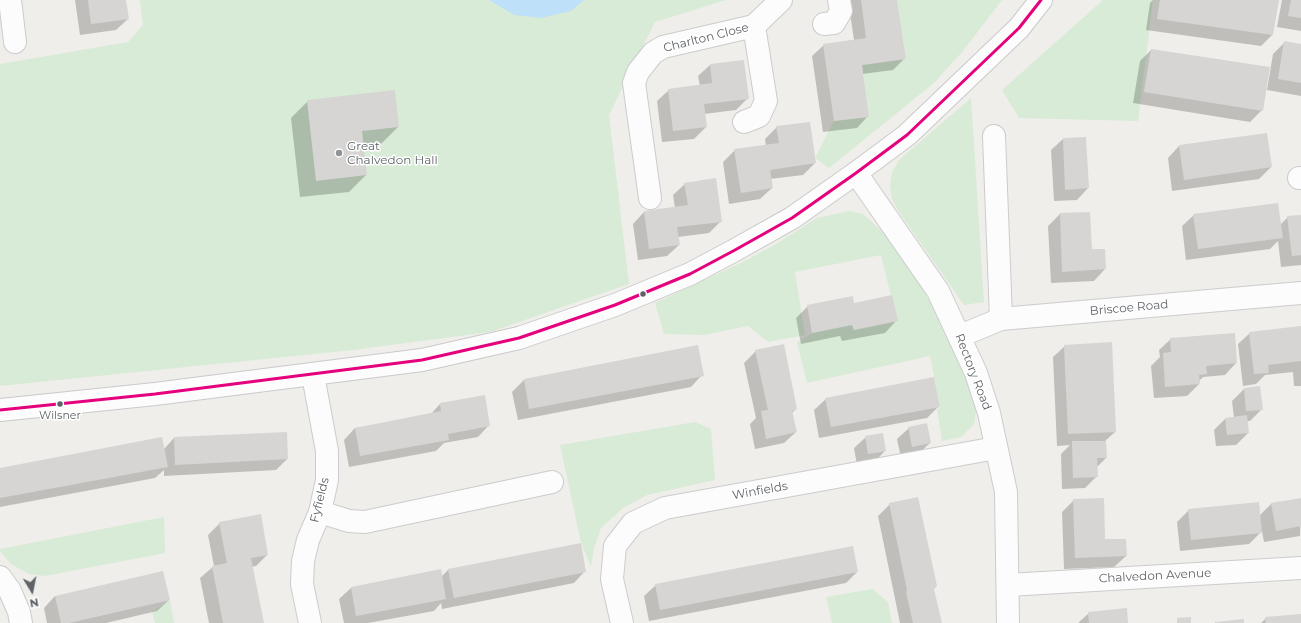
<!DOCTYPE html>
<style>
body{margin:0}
#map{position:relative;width:1301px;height:623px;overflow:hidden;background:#efeeea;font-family:Montserrat,sans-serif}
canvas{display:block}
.north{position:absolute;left:12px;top:571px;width:40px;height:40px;-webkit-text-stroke:3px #fff;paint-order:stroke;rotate:170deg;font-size:11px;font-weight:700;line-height:16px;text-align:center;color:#5f6368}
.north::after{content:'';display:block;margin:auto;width:14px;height:18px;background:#5f6368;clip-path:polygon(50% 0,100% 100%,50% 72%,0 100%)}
</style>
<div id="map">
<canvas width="1301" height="623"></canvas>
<div class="north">N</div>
</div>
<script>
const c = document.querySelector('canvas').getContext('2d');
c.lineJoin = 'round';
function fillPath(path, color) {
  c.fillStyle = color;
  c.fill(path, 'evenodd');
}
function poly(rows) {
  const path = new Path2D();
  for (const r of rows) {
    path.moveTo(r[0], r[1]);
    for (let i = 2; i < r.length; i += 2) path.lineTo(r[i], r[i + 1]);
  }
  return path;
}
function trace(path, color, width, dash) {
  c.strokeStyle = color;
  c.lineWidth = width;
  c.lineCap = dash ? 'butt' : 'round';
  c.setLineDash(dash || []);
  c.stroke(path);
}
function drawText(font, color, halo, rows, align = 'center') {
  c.font = font + ' Montserrat,sans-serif';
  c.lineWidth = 3;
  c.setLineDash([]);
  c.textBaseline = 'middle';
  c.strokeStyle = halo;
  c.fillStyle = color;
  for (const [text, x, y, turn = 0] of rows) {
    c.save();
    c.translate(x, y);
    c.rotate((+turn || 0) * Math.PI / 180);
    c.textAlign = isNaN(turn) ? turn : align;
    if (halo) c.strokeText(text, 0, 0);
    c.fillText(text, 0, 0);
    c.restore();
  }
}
fillPath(poly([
 [140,0,726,0,655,22,609,115,629,284,490,332,353,350,0,386,0,64,128,42,143,25],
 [897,0,1002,0,963,51,934,83,829,168,815,158,834,121,869,117,862,65,906,59],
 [1103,0,1153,0,1138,121,1019,118,1002,90],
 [971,98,984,302,964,305,899,212,892,199,890,185,892,172,899,160],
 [849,211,863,214,885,234,919,282,958,354,973,399,976,412,974,424,961,437,942,441,937,410,940,407,930,356,807,383,797,342,812,333,852,325,854,330,897,321,881,255,795,272,805,335,768,342,748,326,704,335,664,334,655,303,741,263,776,244,817,218],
 [695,422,711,429,715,480,647,495,623,508,601,528,594,548,591,567,581,543,560,445],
 [164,517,165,553,45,576,29,574,11,564,0,551,0,549],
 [872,589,888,602,892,623,832,623,826,597],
 [170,600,174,623,155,623,152,612]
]), '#d8ebd6');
fillPath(poly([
 [489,0,584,0,571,11,541,18,514,15]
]), '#bfe0f9');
fillPath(poly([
 [75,0,125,0,128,19,116,30,80,35],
 [848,0,896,0,905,58,893,70,862,74,868,116,857,128,823,132,812,56,824,45,854,40],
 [1153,0,1277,0,1272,35,1261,46,1146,30,1150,3],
 [1282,0,1301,0,1301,31,1277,27],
 [1285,42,1301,45,1301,96,1267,90,1273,54],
 [1151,50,1262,110,1250,122,1133,103,1140,61],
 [743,61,748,98,736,110,704,114,706,127,694,139,662,142,657,101,669,90,700,86,698,76,710,65],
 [308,101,398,127,381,144,363,146,366,175,349,192,300,197,291,118],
 [777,127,815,163,803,175,770,179,772,188,760,199,729,204,723,162,735,150,766,146,765,139],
 [1085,138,1088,188,1077,200,1054,201,1051,150,1063,139],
 [1179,146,1271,167,1259,179,1172,191,1168,158],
 [685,184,721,221,709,233,678,237,679,245,667,256,638,260,633,224,644,212,675,208,673,195],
 [1060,214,1105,269,1094,281,1051,283,1048,226],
 [1194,215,1280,225,1288,217,1301,216,1301,265,1281,267,1278,241,1270,249,1186,260,1182,226],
 [853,304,896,321,885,333,842,341,840,336,801,344,796,318,808,306],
 [1301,327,1301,386,1294,386,1293,372,1265,375,1256,384,1243,386,1238,344,1250,333],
 [1171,339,1236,363,1225,375,1203,377,1199,381,1199,384,1187,396,1154,398,1151,366,1160,357,1159,350],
 [1065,346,1115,432,1105,441,1106,458,1097,467,1097,476,1085,488,1062,489,1061,454,1070,445,1057,446,1053,357],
 [697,347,702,375,691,387,518,420,512,392,524,380],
 [756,351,796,409,792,413,796,432,784,443,755,449,750,424,756,418,744,363],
 [1259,387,1262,409,1250,421,1246,421,1248,433,1236,445,1216,446,1214,430,1225,419,1234,418,1232,401,1244,389],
 [826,399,939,406,927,418,819,438,814,410],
 [440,404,489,425,478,437,444,443,436,451,349,467,344,440,355,428,430,415],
 [909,428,930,443,918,454,901,458,897,439],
 [866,437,885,451,873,463,857,465,854,448],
 [174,438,287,459,276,470,164,476,164,470,155,478,0,507,0,469,164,449],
 [1301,499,1300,536,1264,542,1262,531,1249,544,1180,551,1177,522,1189,510,1259,516,1271,504],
 [1074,500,1104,540,1126,556,1114,567,1064,569,1062,512],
 [890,504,933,589,941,623,900,623,878,516],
 [220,523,267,555,256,566,251,567,263,623,209,623,200,578,214,566,208,535],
 [448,570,585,571,574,583,442,609,441,603,434,611,368,623,344,623,339,599,351,588,440,571,441,577],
 [857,572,846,583,649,621,644,596,656,585],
 [55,596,169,600,157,611,106,623,47,623,44,608],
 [1089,613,1127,623,1078,623],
 [1301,615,1301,623,1261,623,1266,618]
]), '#0003');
fillPath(poly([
 [88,0,126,0,129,19,91,24],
 [861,0,897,0,906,59,862,65,869,117,834,121,823,44,866,38],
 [1160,0,1279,0,1273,35,1157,19],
 [1291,0,1301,0,1301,18,1288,16],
 [1284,41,1301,44,1301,83,1278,79],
 [1151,49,1270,67,1263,111,1144,92],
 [744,60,749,99,704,104,707,127,673,131,668,89,712,83,710,64],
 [395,90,399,127,362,131,367,175,316,181,307,100],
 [810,122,816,163,770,170,773,188,741,193,734,149,779,143,776,126],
 [1267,133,1272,167,1184,180,1179,145],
 [1086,137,1089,188,1065,190,1063,138],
 [716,178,722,222,677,227,680,245,649,249,644,211,688,205,684,183],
 [1278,203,1283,238,1198,249,1193,214],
 [1090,212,1092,249,1105,249,1106,269,1062,272,1060,213],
 [1301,215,1301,255,1292,256,1287,216],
 [892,295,898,321,854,330,852,325,812,333,807,305,853,296,854,303],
 [1301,326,1301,361,1268,365,1269,373,1254,374,1249,332],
 [1235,333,1237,363,1206,366,1207,374,1199,375,1200,384,1165,387,1163,353,1171,352,1170,338],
 [1112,342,1116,432,1068,434,1064,345],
 [784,344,797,409,792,411,797,432,766,439,761,411,768,410,755,350],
 [698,345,704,376,529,409,524,379],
 [934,377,940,407,831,427,825,398],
 [1260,386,1263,410,1246,411,1244,388],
 [485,395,490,426,448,434,449,440,360,456,355,428,441,411,440,403],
 [1247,415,1249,433,1227,435,1225,418],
 [927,423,931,443,912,447,908,427],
 [287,432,288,459,175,465,174,437],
 [883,433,886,451,868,454,865,436],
 [162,437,168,467,0,498,0,468],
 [1072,441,1106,441,1107,458,1097,458,1098,477,1073,478],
 [918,497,937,586,934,589,942,623,913,623,906,592,907,590,889,503],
 [1104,498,1105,539,1126,539,1127,556,1075,558,1073,499],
 [1301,498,1301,526,1276,531,1271,503],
 [1259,502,1262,533,1191,540,1188,509],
 [261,514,268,555,251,558,264,623,223,623,212,566,227,563,219,522],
 [581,543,586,572,454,598,448,569],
 [853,546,858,572,660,610,655,584],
 [441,569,446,599,356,616,351,587],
 [163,571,170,600,69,623,61,623,55,596],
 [1127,608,1128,623,1089,623,1088,612],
 [1301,614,1301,623,1266,623,1265,617],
 [1191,617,1191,623,1177,623,1177,618],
 [1244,619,1244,623,1215,623,1215,622]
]), '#d6d5d3');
const street = poly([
 [10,0,15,42],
 [824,24,834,23,841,11,839,0],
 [744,122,759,116,766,101,754,26],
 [994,136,1001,319],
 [856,173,938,291,976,373,989,413,1006,492,1008,623],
 [1299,178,1301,178],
 [650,198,634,83,638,72,653,53,663,47,754,26,781,0],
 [960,336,1001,319,1301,293],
 [320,512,349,521,365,522,552,482],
 [0,577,10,591,19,612,21,623],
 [1008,585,1301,568],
 [310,623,302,584,303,561,308,540,320,512,327,480,327,451,313,375],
 [622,623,612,579,615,546,633,523,665,508,996,448]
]);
const secondary = poly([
 [0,410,155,394,422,360,519,338,615,305,690,274,735,250,792,218,856,173,907,135,1019,28,1041,0]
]);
trace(street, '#cbcccc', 24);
trace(secondary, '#cacacb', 24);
trace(street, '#fdfcfc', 22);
trace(secondary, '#fdfcfc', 22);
trace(poly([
 [0,410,155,394,422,360,519,338,615,305,690,274,735,250,792,218,856,173,907,135,1019,28,1041,0]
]), '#e5007d', 3);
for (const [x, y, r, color] of [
 [339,153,4,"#919496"],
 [643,294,3.5,"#5f6368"],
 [60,404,3.5,"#5f6368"]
]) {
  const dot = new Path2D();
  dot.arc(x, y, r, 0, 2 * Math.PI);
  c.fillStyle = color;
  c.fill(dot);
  trace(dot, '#fff', 1.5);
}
drawText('11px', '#5f6368', '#fff', [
 ["Wilsner",60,416]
]);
drawText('12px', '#5f6368', '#fff', [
 ["Charlton Close",706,38,-14],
 ["Briscoe Road",1129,308,-5],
 ["Rectory Road",973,372,69],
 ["Winfields",760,491,-10],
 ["Fyfields",320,500,-76],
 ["Chalvedon Avenue",1155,576,-3]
]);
drawText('12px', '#5f6368', '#fff', [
 ["Great",347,146],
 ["Chalvedon Hall",347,160]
], 'left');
</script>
